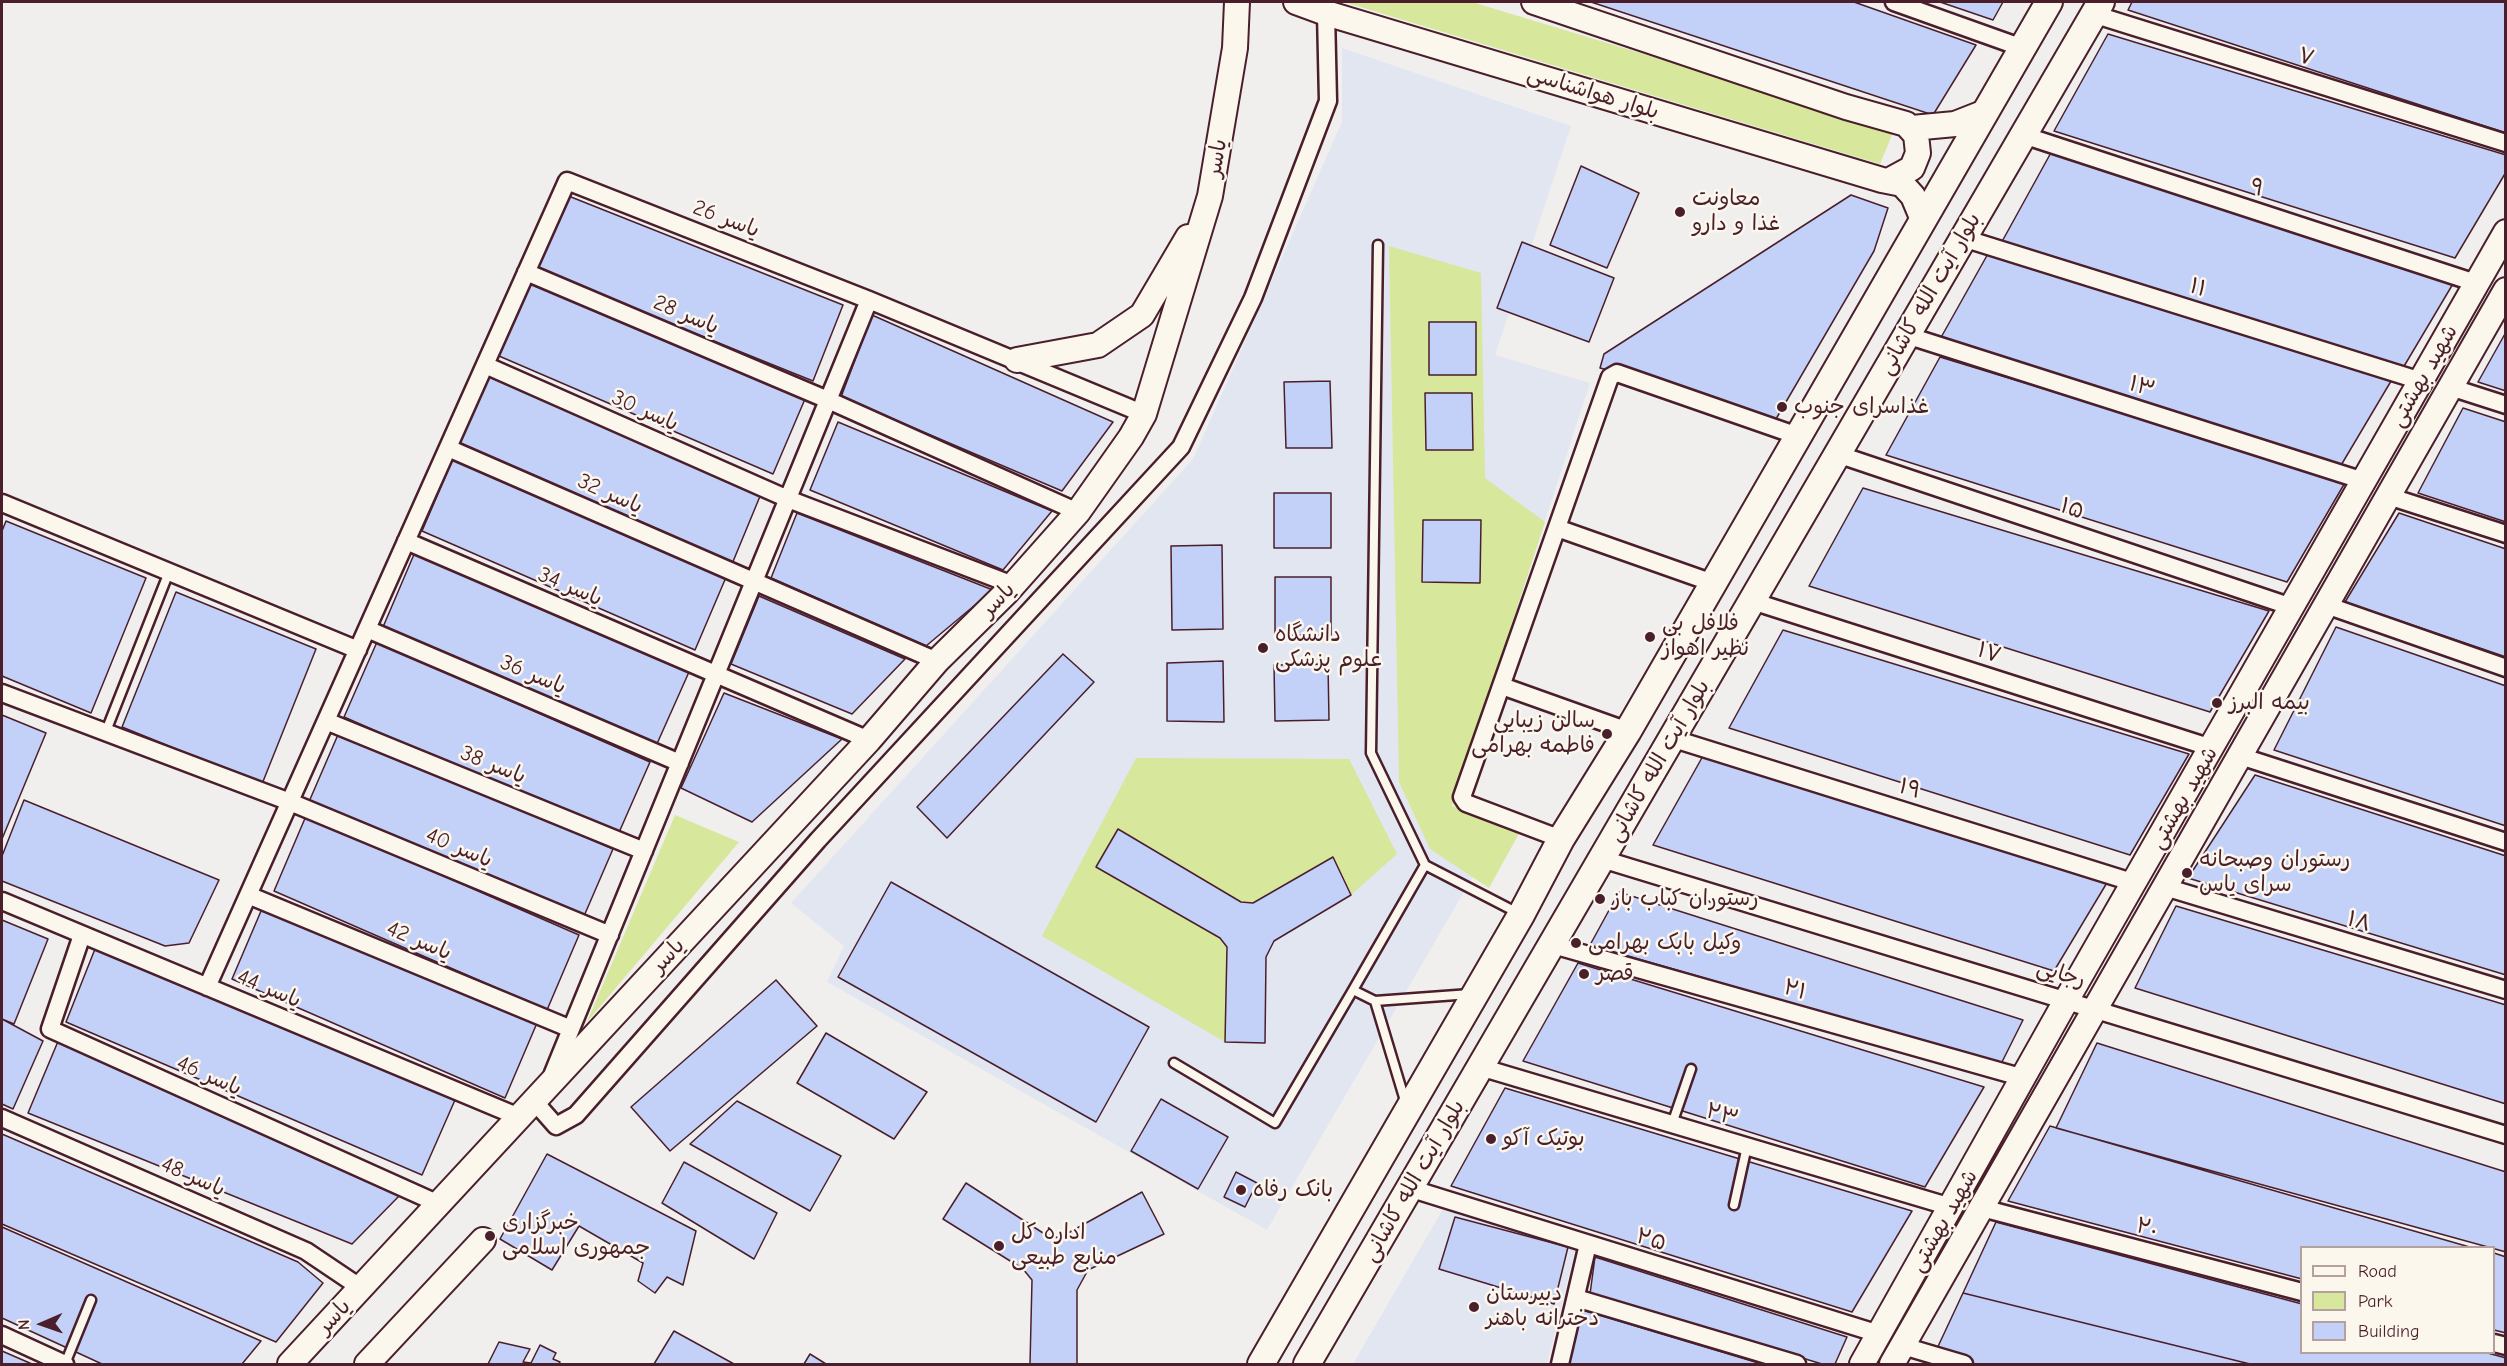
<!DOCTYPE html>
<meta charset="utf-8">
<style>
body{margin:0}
#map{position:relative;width:2507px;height:1366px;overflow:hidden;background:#f0efee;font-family:"Comic Neue",sans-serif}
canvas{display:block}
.frame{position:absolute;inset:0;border:3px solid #4a1f2b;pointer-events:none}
.legend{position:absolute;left:2300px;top:1246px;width:195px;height:108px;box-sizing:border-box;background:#fbf7ec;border:2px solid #b4a19f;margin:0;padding:8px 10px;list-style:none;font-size:18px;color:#4a1f2b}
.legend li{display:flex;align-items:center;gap:12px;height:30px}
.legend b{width:30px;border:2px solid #b4a19f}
.north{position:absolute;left:12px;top:1294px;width:60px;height:60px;-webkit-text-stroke:4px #fbf7ec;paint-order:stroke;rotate:268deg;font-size:16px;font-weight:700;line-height:24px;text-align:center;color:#4a1f2b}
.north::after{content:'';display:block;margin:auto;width:21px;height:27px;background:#4a1f2b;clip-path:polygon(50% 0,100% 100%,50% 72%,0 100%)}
</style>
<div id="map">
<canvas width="2507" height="1366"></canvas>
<div class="frame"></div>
<ul class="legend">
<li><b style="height:8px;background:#fbf7ec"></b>Road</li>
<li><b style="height:16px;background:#d7e79b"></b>Park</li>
<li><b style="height:16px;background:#c3d0f7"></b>Building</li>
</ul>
<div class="north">N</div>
</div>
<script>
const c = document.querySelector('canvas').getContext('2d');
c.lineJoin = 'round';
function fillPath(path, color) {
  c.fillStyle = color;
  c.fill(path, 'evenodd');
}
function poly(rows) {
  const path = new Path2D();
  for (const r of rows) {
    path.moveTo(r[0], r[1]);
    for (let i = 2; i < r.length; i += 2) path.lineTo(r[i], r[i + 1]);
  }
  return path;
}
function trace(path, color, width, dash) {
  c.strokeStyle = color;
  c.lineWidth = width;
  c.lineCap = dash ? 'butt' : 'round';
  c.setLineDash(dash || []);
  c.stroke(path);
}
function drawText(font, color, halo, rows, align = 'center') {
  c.font = font + ' "Comic Neue","Playpen Sans Arabic",sans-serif';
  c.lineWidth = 5;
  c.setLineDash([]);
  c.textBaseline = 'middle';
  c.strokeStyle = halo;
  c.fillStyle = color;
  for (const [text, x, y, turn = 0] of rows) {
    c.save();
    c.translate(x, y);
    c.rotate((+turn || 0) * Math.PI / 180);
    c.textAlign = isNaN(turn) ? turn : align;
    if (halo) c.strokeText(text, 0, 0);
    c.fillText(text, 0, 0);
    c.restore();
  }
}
fillPath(poly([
 [1342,48,1571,126,1495,355,1590,383,1452,806,1503,825,1267,1230,827,982,844,946,791,903,1193,459,1342,122],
 [1330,381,1332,447,1286,448,1285,382],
 [1274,493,1331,493,1331,548,1274,548],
 [1222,545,1223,628,1172,630,1171,546],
 [1275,577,1331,577,1331,635,1275,635],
 [1223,661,1224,722,1167,721,1167,664],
 [1118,830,1253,903,1333,858,1351,895,1274,941,1266,957,1265,1043,1225,1042,1227,947,1220,938,1096,867],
 [1236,1173,1257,1183,1245,1207,1224,1197],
 [1443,1209,1575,1250,1547,1364,1353,1364]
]), '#e2e6f1');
fillPath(poly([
 [1344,2,1472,2,1894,130,1880,164],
 [1389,246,1481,273,1485,478,1545,522,1452,806,1521,830,1489,888,1430,849,1399,782],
 [1136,758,1349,759,1397,854,1351,895,1332,857,1253,903,1241,902,1117,830,1096,867,1220,938,1227,947,1225,1042,1042,936],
 [675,815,739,842,587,1022]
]), '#d7e79b');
const building = poly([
 [1591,2,1854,2,1976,45,1933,115,1591,2],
 [1940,2,2003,2,1993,20,1940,2],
 [2132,2,2506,2,2506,133,2128,10,2132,2],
 [2108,34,2506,155,2506,172,2455,258,2054,131,2108,34],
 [2053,149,2460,272,2400,373,1999,247,2053,149],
 [1581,166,1639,193,1607,268,1550,245,1581,166],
 [566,195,843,305,813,381,537,270,566,195],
 [1851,195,1888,208,1874,251,1776,419,1700,394,1600,368,1604,354,1851,195],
 [1522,242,1614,278,1589,342,1497,308,1522,242],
 [1994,243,2400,366,2340,467,1939,341,1994,243],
 [531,281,805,399,773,474,499,356,531,281],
 [872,315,1113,422,1062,491,841,397,872,315],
 [1429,322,1476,322,1476,375,1429,375,1429,322],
 [2506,332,2506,391,2478,382,2506,332],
 [1940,357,2346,481,2287,582,1886,455,1940,357],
 [489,372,763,489,732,564,457,447,489,372],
 [1330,381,1332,448,1286,448,1284,382,1330,381],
 [1425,393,1472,393,1473,450,1426,450,1425,393],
 [2463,408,2506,422,2506,522,2418,493,2463,408],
 [838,422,1052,511,1003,570,810,490,838,422],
 [454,456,727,575,695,650,422,531,454,456],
 [1863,488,2269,611,2210,712,1809,586,1863,488],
 [1274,493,1331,493,1331,548,1274,548,1274,493],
 [797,513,993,590,926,646,771,578,797,513],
 [2399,513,2506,549,2506,657,2345,602,2399,513],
 [1423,520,1481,520,1480,583,1422,582,1423,520],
 [6,521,146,578,91,713,2,676,2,531,6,521],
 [1222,545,1223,629,1172,630,1171,546,1222,545],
 [415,552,689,672,656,746,383,627,415,552],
 [1275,577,1331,577,1331,635,1275,635,1275,577],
 [176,592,316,649,262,784,122,727,176,592],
 [759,596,905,659,852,714,731,664,759,596],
 [2336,627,2506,686,2506,826,2274,750,2336,627],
 [1783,630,2189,754,2130,855,1729,728,1783,630],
 [377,642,650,762,617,837,344,717,377,642],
 [1063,654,1094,682,947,838,917,807,1063,654],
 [1223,661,1224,722,1167,721,1167,663,1223,661],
 [1328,664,1329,720,1275,721,1274,665,1328,664],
 [724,693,842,739,752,822,681,788,724,693],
 [2,715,46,733,2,839,2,715],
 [340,730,613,849,581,923,308,804,340,730],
 [1708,747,2114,871,2054,971,1653,845,1708,747],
 [2255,775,2506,856,2506,975,2188,878,2255,775],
 [24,800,219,880,189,943,165,946,2,881,2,856,24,800],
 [306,816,579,935,547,1010,274,891,306,816],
 [1118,829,1241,902,1253,903,1333,857,1351,895,1274,941,1266,957,1265,1043,1225,1042,1227,947,1220,938,1096,867,1118,829],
 [891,882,1149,1027,1096,1122,838,977,891,882],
 [1619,892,2023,1020,2001,1064,1590,945,1619,892],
 [264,904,537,1023,505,1098,232,979,264,904],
 [2176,906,2506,1005,2506,1104,2135,988,2176,906],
 [2,920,48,939,14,1024,2,1019,2,920],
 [95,949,455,1100,422,1175,66,1022,95,949],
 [1578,963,1984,1087,1925,1187,1523,1061,1578,963],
 [776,980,817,1026,670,1151,631,1107,776,980],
 [2,1019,43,1041,13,1109,2,1104,2,1019],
 [826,1033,927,1092,894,1139,797,1083,826,1033],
 [59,1039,402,1193,352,1244,28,1113,59,1039],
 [2097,1043,2506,1172,2506,1252,2056,1128,2097,1043],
 [1505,1088,1912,1211,1852,1312,1451,1186,1505,1088],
 [1161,1099,1228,1137,1198,1189,1131,1151,1161,1099],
 [737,1101,841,1156,810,1211,690,1144,737,1101],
 [2050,1126,2473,1248,2302,1248,2302,1279,2008,1201,2050,1126],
 [2,1134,298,1262,323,1283,276,1342,2,1224,2,1134],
 [547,1154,696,1231,683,1285,667,1277,655,1293,638,1281,643,1263,579,1226,552,1270,500,1239,547,1154],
 [684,1162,777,1213,754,1259,662,1203,684,1162],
 [1236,1172,1257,1183,1245,1207,1224,1197,1236,1172],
 [966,1183,1043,1233,1059,1238,1142,1192,1164,1234,1088,1270,1077,1290,1077,1364,1030,1364,1032,1280,1023,1269,943,1219,966,1183],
 [1455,1217,1568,1247,1554,1304,1439,1269,1455,1217],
 [1996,1222,2302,1304,2302,1352,2484,1352,2506,1358,2506,1364,2250,1364,1963,1293,1996,1222],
 [2,1227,261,1341,242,1364,102,1364,2,1318,2,1227],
 [2494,1253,2506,1257,2506,1333,2494,1330,2494,1253],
 [1595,1257,1847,1337,1835,1364,1822,1364,1590,1294,1595,1257],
 [1963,1293,2250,1364,1967,1364,1934,1355,1963,1293],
 [1582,1310,1762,1364,1569,1364,1582,1310],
 [674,1331,734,1364,654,1364,674,1331],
 [499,1342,530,1349,523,1362,531,1363,540,1345,556,1353,553,1359,560,1362,559,1364,488,1364,499,1342],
 [2,1351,32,1364,2,1364,2,1351],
 [810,1354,826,1364,804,1364,810,1354]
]);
fillPath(building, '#c3d0f7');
trace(building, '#4a1f2b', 1.5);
const lane = poly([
 [1378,245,1371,753,1425,865,1518,913],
 [106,731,169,572],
 [1353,990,1425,865],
 [1375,1001,1406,1104],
 [1174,1063,1275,1123,1353,990,1375,1001,1470,994],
 [1672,1124,1691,1069],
 [1734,1205,1747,1146],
 [65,1364,91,1300]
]);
const street = poly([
 [1894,2,2020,47],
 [2093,14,2506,143],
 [2023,135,2476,283],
 [1963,238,2421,381],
 [526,272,828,400,1078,512],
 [1906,335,2364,481],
 [485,365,788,499,1013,585],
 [2450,387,2506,405],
 [448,448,937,661],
 [1837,454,2292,607],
 [2388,496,2506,534],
 [2,503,358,650],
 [1557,528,1713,583],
 [406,541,869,740],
 [1752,601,2212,748],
 [2326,605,2506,668],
 [367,629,680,763],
 [1502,686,1628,731],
 [2,693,290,802,610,935],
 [326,721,644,851],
 [1671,738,2135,883],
 [2240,756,2506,842],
 [1561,839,1466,803,1462,797,1610,377,1617,373,1798,436],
 [1602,859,2506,1135],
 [2165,887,2506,990],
 [248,895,571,1029],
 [2,901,519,1117],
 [82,935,50,1029,439,1204],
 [1553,945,2024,1078],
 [207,987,567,181,869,300,1144,414],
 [1480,1067,1951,1207],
 [553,1073,869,300],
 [534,1101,556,1126,576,1115,818,840,1181,447,1253,298,1328,101,1326,13],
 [2,1118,306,1251,361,1288],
 [1409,1188,1879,1334],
 [1982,1208,2302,1292],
 [1576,1298,1797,1364],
 [2,1335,65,1364],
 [2494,1343,2506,1346],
 [1903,1346,1964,1364],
 [1560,1364,1588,1244]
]);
const secondary = poly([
 [1296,2,1326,13,1882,180,1902,184,1913,196,1923,220],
 [1534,2,1846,107,1906,124,1916,135,1918,153,1912,168,1890,180],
 [1912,128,1955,124,1983,113],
 [1017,360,1098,345,1142,315,1188,237],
 [290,1364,869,740,937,661,1007,592,1078,512,1131,437,1144,414,1210,196,1235,48,1237,2],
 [367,1364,483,1240],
 [1862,1364,2067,999,2506,232],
 [1892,1364,2506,290]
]);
const primary = poly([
 [1261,1364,1521,915,1561,839,1628,731,2049,2],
 [1307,1364,2101,2]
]);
trace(lane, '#4a1f2b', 13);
trace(street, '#4a1f2b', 21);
trace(secondary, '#4a1f2b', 28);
trace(primary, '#4a1f2b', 30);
trace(lane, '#fbf7ec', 8);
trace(street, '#fbf7ec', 16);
trace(secondary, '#fbf7ec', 24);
trace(primary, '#fbf7ec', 26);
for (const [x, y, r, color] of [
 [1680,212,6,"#4a1f2b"],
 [1782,407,6,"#4a1f2b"],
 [1650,637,6,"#4a1f2b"],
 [1263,648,6,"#4a1f2b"],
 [2217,703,6,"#4a1f2b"],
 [1607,734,6,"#4a1f2b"],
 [2187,873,6,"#4a1f2b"],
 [1600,899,6,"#4a1f2b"],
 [1576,943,6,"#4a1f2b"],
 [1584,974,6,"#4a1f2b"],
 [1491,1139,6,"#4a1f2b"],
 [1241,1190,6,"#4a1f2b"],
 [490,1236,6,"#4a1f2b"],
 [999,1246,6,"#4a1f2b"],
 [1474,1307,6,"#4a1f2b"]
]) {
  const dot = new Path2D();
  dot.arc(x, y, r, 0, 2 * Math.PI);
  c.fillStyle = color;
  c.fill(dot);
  trace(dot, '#fbf7ec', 2);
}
drawText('22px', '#4a1f2b', '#fbf7ec', [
 ["۷",2306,57,17],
 ["بلوار هواشناسی",1593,93,17],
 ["یاسر",1217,158,-80],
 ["۹",2257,188,18],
 ["یاسر 26",726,219,21],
 ["۱۱",2198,288,17],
 ["بلوار آیت الله کاشانی",1930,294,-60],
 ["یاسر 28",686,315,23],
 ["شهید بهشتی",2424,376,-60],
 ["۱۳",2142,387,18],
 ["یاسر 30",645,411,24],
 ["یاسر 32",610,494,24],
 ["۱۵",2072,509,19],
 ["یاسر 34",570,587,23],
 ["یاسر",998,600,-46],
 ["۱۷",1989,653,18],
 ["یاسر 36",533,675,23],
 ["بلوار آیت الله کاشانی",1659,761,-60],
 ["یاسر 38",493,765,22],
 ["۱۹",1910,789,17],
 ["شهید بهشتی",2184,798,-60],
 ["یاسر 40",459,848,23],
 ["۱۸",2359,922,17],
 ["یاسر 42",419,941,23],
 ["یاسر",668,956,-47],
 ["رجایی",2061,974,17],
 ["یاسر 44",269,989,23],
 ["۲۱",1795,990,16],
 ["یاسر 46",209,1076,24],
 ["۲۳",1722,1115,17],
 ["یاسر 48",193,1177,24],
 ["بلوار آیت الله کاشانی",1414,1181,-60],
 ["شهید بهشتی",1944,1221,-60],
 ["۲۰",2147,1228,15],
 ["۲۵",1651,1240,17],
 ["یاسر",334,1317,-47]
]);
drawText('22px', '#4a1f2b', '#fbf7ec', [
 ["معاونت",1692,199],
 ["غذا و دارو",1692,224],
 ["غذاسرای جنوب",1794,407],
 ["فلافل بی",1662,624],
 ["نظیر اهواز",1662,649],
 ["دانشگاه",1275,635],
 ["علوم پزشکی",1275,660],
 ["بیمه البرز",2229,703],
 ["سالن زیبایی",1595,721,"right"],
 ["فاطمه بهرامی",1595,746,"right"],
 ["رستوران وصبحانه",2199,860],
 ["سرای یاس",2199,885],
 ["رستوران کباب باز",1612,899],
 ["وکیل بابک بهرامی",1588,943],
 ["قصر",1596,974],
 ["بوتیک آکو",1503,1139],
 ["بانک رفاه",1253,1190],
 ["خبرگزاری",502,1223],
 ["جمهوری اسلامی",502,1248],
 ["اداره کل",1011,1233],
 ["منابع طبیعی",1011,1258],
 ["دبیرستان",1486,1294],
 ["دخترانه باهنر",1486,1319]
], 'left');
</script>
